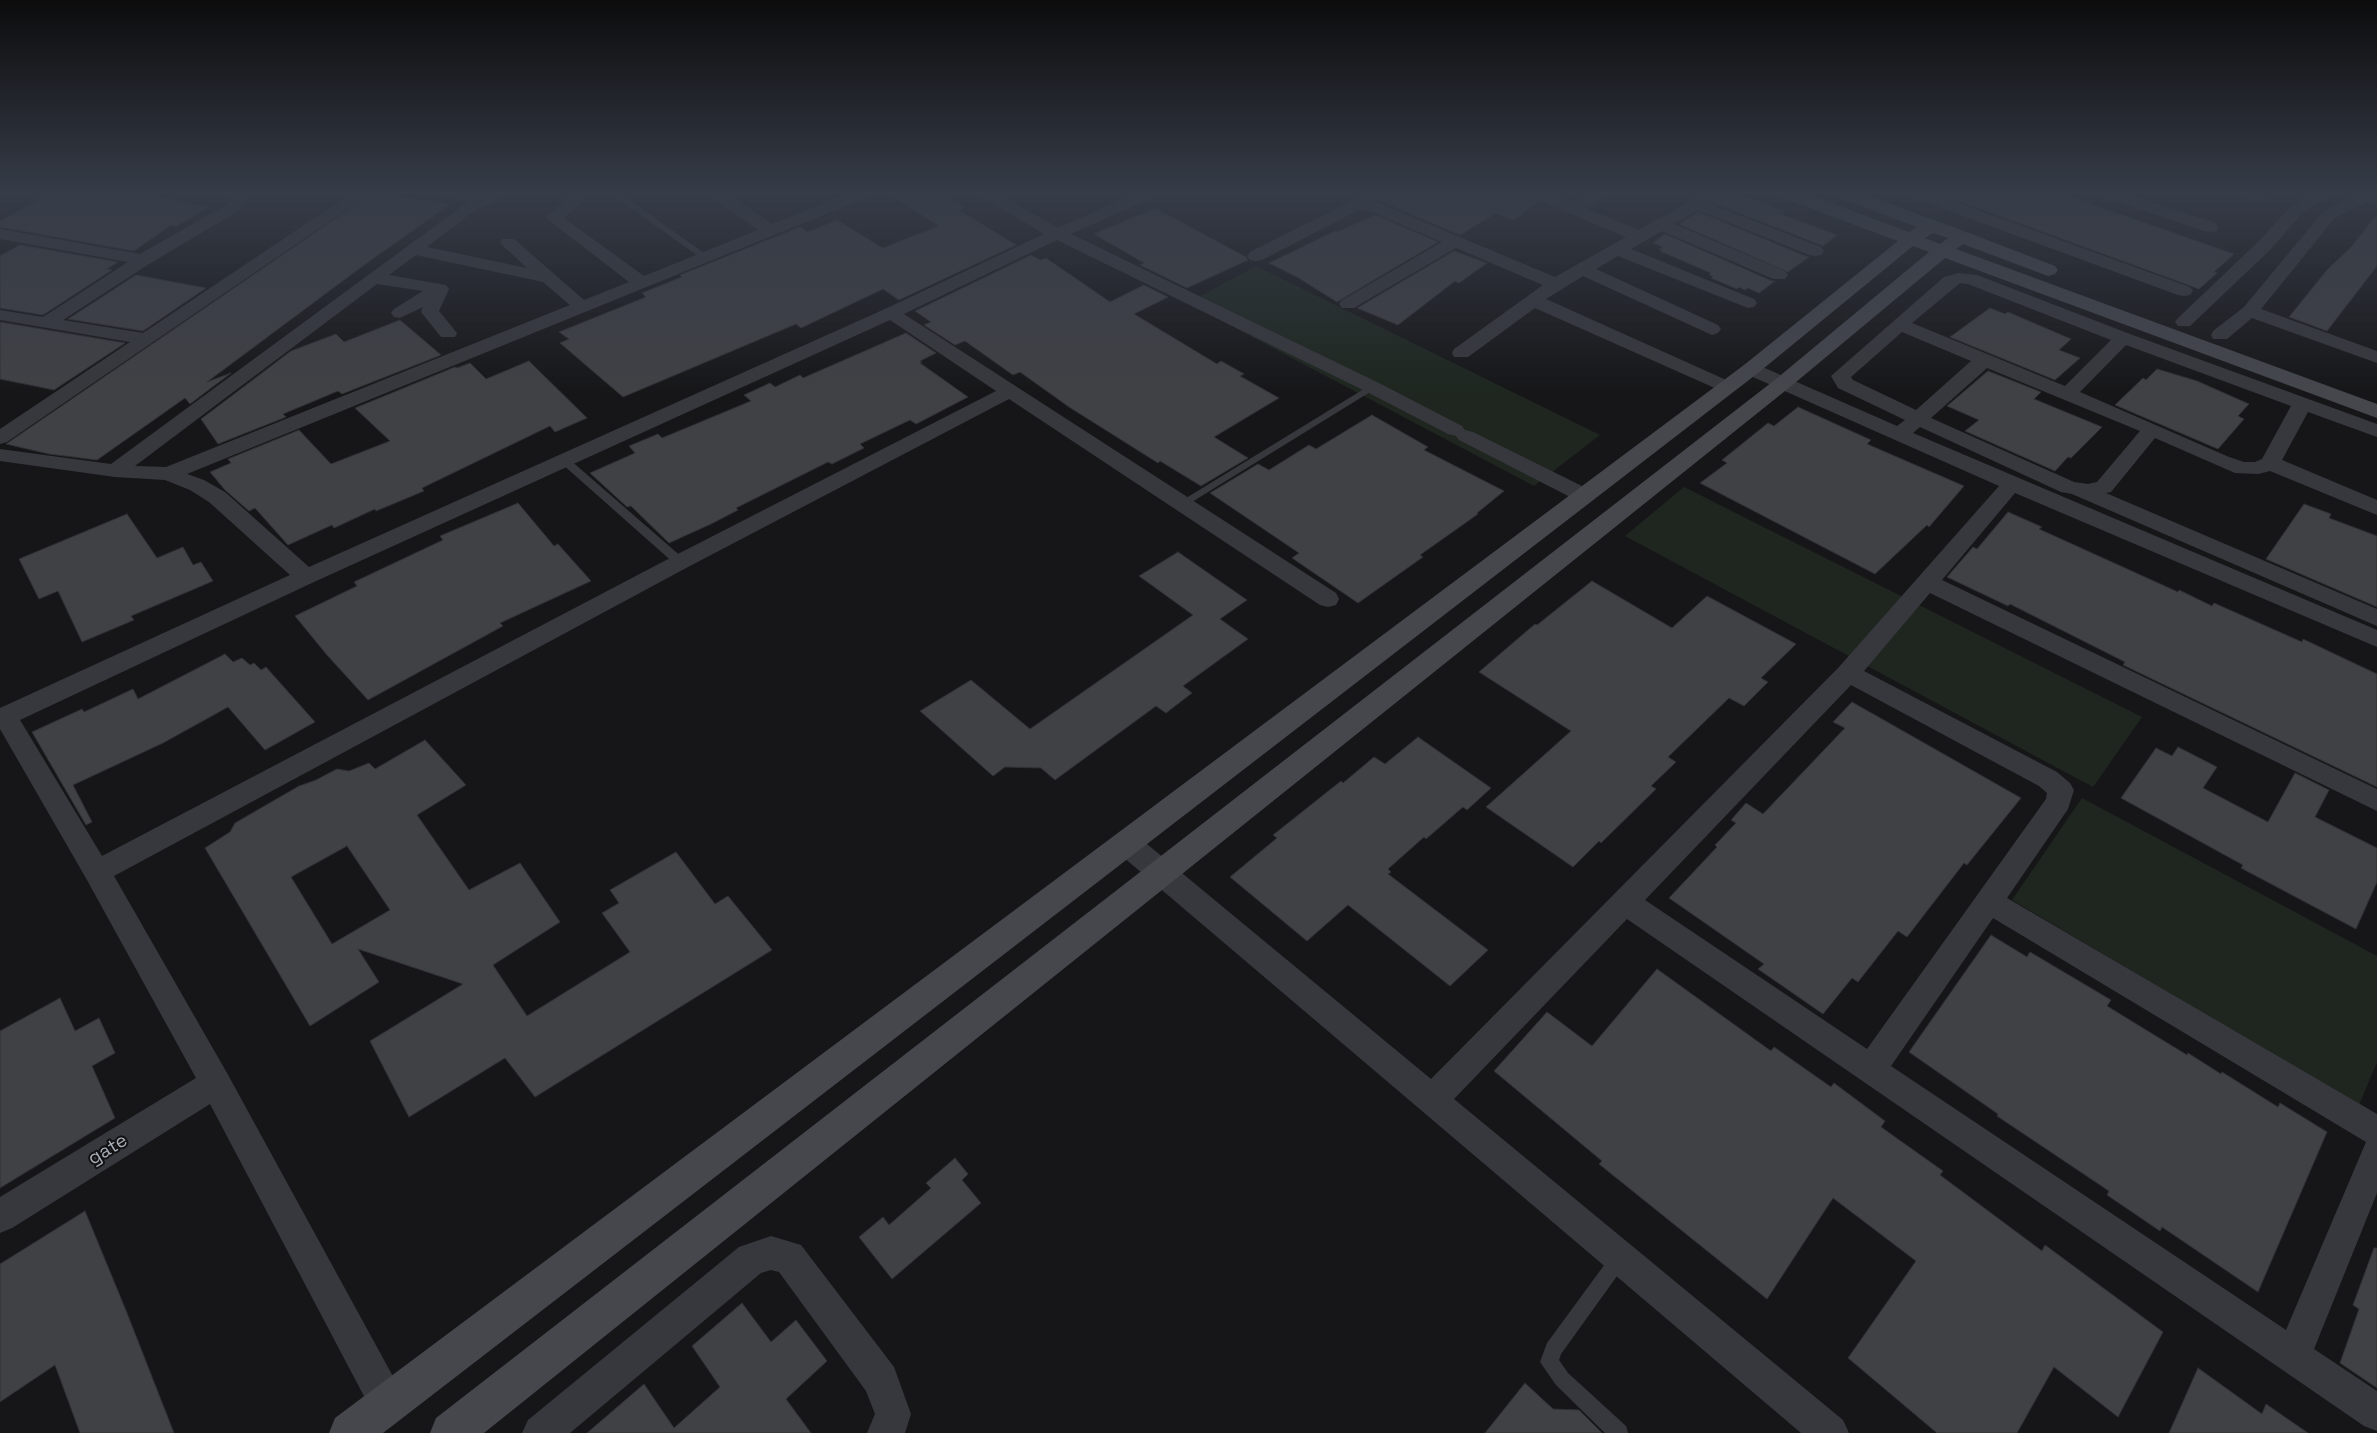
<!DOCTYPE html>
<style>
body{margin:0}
canvas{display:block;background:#161618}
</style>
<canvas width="2377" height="1433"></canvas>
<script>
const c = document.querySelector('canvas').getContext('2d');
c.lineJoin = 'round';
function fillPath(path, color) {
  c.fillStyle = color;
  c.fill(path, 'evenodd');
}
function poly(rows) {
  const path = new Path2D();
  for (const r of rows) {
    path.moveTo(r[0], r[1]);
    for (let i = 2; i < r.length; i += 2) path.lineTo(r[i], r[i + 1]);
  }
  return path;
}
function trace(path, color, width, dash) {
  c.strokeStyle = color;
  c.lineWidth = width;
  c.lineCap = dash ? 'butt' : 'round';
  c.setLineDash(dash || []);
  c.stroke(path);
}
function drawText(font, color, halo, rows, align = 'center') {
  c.font = font + ' "Space Grotesk",sans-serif';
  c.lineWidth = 4;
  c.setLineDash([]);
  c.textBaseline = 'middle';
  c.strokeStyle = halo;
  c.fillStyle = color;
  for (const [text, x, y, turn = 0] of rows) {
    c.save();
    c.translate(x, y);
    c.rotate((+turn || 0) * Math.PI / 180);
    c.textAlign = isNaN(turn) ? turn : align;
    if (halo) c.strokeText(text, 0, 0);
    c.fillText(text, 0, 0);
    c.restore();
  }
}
fillPath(poly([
 [1256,266,1600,435,1534,486,1188,303],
 [1684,487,2142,717,2093,787,1625,536],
 [2082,798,2377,956,2377,1062,2359,1105,2012,900]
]), '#1e261f');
const building = poly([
 [51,193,136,193,209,207,177,226,171,225,134,251,0,227,0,221,51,193],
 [373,193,450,204,360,268,207,382,231,373,190,404,185,398,97,460,49,454,6,444,373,193],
 [887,193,943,193,965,207,959,210,1016,245,899,300,883,289,801,328,796,324,623,397,560,343,569,339,559,332,646,297,642,293,682,277,680,275,800,227,808,232,837,220,883,248,939,226,887,193],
 [1386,193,1524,193,1527,198,1538,202,1514,220,1496,213,1460,235,1394,207,1395,207,1382,201,1386,193],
 [1727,193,1736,193,1785,211,1781,214,1837,235,1823,246,1714,203,1727,193],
 [1949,193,2059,193,2234,254,2214,272,2217,273,2199,289,1948,197,1949,193],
 [1155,208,1246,257,1248,260,1187,288,1140,265,1144,263,1094,234,1155,208],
 [1698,212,1808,257,1809,257,1788,272,1679,224,1698,212],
 [2377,214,2377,266,2327,331,2289,317,2327,270,2353,245,2377,214],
 [1375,215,1438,242,1337,302,1297,277,1269,263,1335,231,1337,232,1375,215],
 [1665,234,1772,281,1775,281,1759,293,1748,288,1745,290,1739,287,1737,289,1711,278,1713,276,1709,275,1711,273,1660,251,1662,250,1659,249,1663,247,1653,243,1665,234],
 [20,245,118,262,107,269,112,270,43,315,0,308,0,256,20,245],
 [1454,251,1487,263,1459,283,1455,281,1398,325,1357,308,1454,251],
 [1031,255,1040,260,1046,258,1110,302,1144,285,1168,297,1134,314,1217,364,1221,361,1244,374,1240,376,1279,398,1214,437,1248,458,1201,486,1160,461,1158,463,1069,407,1020,372,1013,375,965,341,955,345,924,325,931,322,915,311,1031,255],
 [136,275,206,288,143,331,68,319,136,275],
 [1990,308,2005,314,2008,312,2071,339,2059,350,2080,358,2055,380,1950,337,1990,308],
 [400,320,441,355,342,394,338,391,283,414,286,417,218,444,201,419,291,351,336,334,344,342,400,320],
 [0,322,125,343,54,390,0,379,0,322],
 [906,333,936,353,920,361,922,362,920,363,968,397,916,424,910,420,860,444,864,448,832,464,828,462,736,508,738,510,711,524,669,543,631,506,627,507,590,473,635,453,629,446,658,434,662,438,751,401,744,395,770,383,775,387,800,375,803,378,906,333],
 [529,361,587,418,555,432,550,426,422,488,424,491,376,511,375,509,334,528,332,525,288,545,255,508,249,511,225,490,210,472,231,463,228,459,299,430,331,464,390,441,355,408,455,367,457,368,470,363,486,379,529,361],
 [2157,369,2197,381,2249,404,2238,416,2244,419,2218,449,2115,405,2143,378,2146,380,2157,369],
 [1988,371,2041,392,2034,399,2102,427,2071,458,2068,457,2055,471,1965,431,1979,420,1947,406,1988,371],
 [1798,407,1871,440,1867,444,1964,486,1929,527,1927,525,1875,574,1700,483,1727,463,1722,460,1768,423,1774,426,1798,407],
 [1372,415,1428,447,1424,450,1504,491,1477,513,1478,514,1420,555,1423,557,1358,603,1292,558,1299,553,1210,493,1258,464,1269,470,1309,445,1316,449,1372,415],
 [518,503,554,546,558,544,591,581,500,623,503,626,368,700,327,655,295,616,357,586,354,582,443,540,440,536,518,503],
 [2304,504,2331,514,2329,518,2377,536,2377,607,2266,559,2304,504],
 [2008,512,2042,527,2039,529,2178,592,2179,590,2212,606,2214,603,2302,642,2303,639,2377,674,2377,787,2123,665,2125,662,2010,604,2008,606,1947,577,1973,547,1977,549,2008,512],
 [127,514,157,558,183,547,193,565,201,562,213,581,131,616,134,620,82,642,58,591,39,599,19,559,127,514],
 [1178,552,1247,600,1220,619,1248,639,1183,686,1192,693,1166,713,1156,706,1055,780,1041,768,1005,767,993,776,920,711,971,680,1030,729,1193,615,1139,576,1178,552],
 [1592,581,1672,628,1707,596,1796,644,1761,678,1768,682,1744,706,1729,698,1668,757,1676,762,1651,786,1656,789,1601,843,1599,841,1573,867,1486,807,1571,731,1479,672,1535,624,1537,625,1592,581],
 [225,654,233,662,242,658,250,665,254,663,261,670,266,667,315,722,265,750,228,707,163,743,73,785,92,822,86,825,32,732,82,709,84,712,133,689,138,699,225,654],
 [1852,702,2021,798,1967,865,1964,863,1907,937,1898,931,1858,982,1852,978,1823,1014,1758,969,1764,964,1669,898,1717,847,1715,845,1736,823,1731,820,1746,803,1763,814,1845,728,1833,722,1852,702],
 [1418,737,1491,788,1467,810,1463,807,1426,839,1424,837,1388,869,1391,872,1388,874,1488,950,1450,986,1348,905,1307,941,1230,877,1277,838,1273,835,1341,781,1343,783,1374,757,1385,764,1418,737],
 [425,740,466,785,417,815,469,890,520,863,560,922,493,965,527,1016,630,952,602,913,619,903,610,890,676,852,715,904,728,896,772,950,535,1097,505,1058,409,1117,370,1041,463,984,358,949,379,982,310,1026,205,848,230,832,235,823,299,786,316,780,337,769,349,771,369,763,375,769,425,740],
 [347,846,390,910,332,944,291,877,347,846],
 [2178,747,2217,767,2203,788,2268,822,2295,773,2329,790,2315,817,2377,848,2377,882,2356,929,2241,868,2243,865,2121,798,2156,748,2172,756,2178,747],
 [1991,935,2027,957,2030,952,2111,1000,2107,1006,2187,1055,2188,1053,2221,1074,2222,1072,2278,1107,2280,1103,2327,1132,2258,1292,2162,1227,2160,1231,2107,1195,2109,1191,1997,1116,1998,1114,1909,1052,1991,935],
 [1657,969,1771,1051,1774,1047,1831,1087,1834,1083,1885,1121,1881,1127,1943,1171,1940,1175,2042,1251,2045,1245,2163,1332,2118,1417,2054,1367,2017,1433,1937,1433,1848,1358,1916,1261,1833,1198,1767,1299,1599,1164,1602,1161,1494,1071,1547,1012,1592,1046,1657,969],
 [60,998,75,1031,99,1018,115,1053,92,1066,115,1118,0,1188,0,1031,60,998],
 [955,1158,968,1174,962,1180,981,1203,892,1279,859,1237,883,1217,889,1225,931,1188,926,1183,955,1158],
 [85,1211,127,1313,174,1433,80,1433,55,1365,0,1402,0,1264,85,1211],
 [2374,1248,2377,1248,2377,1388,2340,1363,2359,1309,2353,1305,2374,1248],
 [742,1303,771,1342,796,1320,827,1361,786,1399,811,1433,587,1433,644,1384,674,1428,720,1387,692,1346,742,1303],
 [2198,1368,2262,1414,2266,1404,2308,1433,2169,1433,2198,1368],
 [1525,1383,1553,1409,1579,1410,1602,1433,1485,1433,1525,1383]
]);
fillPath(building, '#404145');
trace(building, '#303034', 1);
fillPath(poly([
 [610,193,620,193,708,256,701,258,610,193],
 [1372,384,1375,385,1375,389,1187,505,1183,506,1178,503,1372,384],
 [565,458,569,459,684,559,686,562,684,565,676,565,561,463,560,461,565,458],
 [1619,1250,1625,1253,1628,1259,1625,1265,1561,1354,1559,1360,1568,1373,1626,1426,1628,1433,1605,1433,1556,1385,1540,1362,1547,1343,1613,1253,1619,1250]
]), '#37383d');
fillPath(poly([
 [219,193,244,193,248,198,238,211,149,264,63,320,143,333,352,193,371,193,7,442,0,444,0,429,130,342,0,320,0,310,43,317,128,262,0,239,0,229,140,254,226,205,231,199,221,196,219,193],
 [441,193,505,193,494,202,475,210,427,247,527,268,500,243,502,239,514,239,584,300,629,282,546,218,572,193,590,193,564,218,644,276,758,230,706,193,726,193,772,224,849,193,872,193,870,196,187,474,204,480,225,492,309,567,885,309,1044,234,975,193,996,193,1058,228,1135,193,1157,193,1155,196,1071,234,1379,383,1462,426,1465,430,1473,432,1590,490,1594,495,1590,500,1583,502,1576,500,1459,440,1456,436,1448,434,1365,391,1057,240,904,314,1336,593,1339,599,1336,605,1328,607,1320,605,1009,399,688,567,114,876,227,1073,401,1391,406,1404,401,1417,388,1422,375,1417,210,1104,12,1228,0,1233,0,1197,196,1078,87,880,0,729,0,708,290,575,209,502,190,490,165,480,115,477,0,461,0,449,111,464,469,201,443,196,441,193],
 [416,255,543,282,570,305,166,467,135,466,377,284,423,291,394,309,391,313,394,317,400,318,423,307,421,312,441,337,455,337,457,333,439,311,449,289,446,285,389,275,416,255],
 [890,320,996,391,672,557,102,856,20,720,314,582,890,320],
 [1368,193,1384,193,1383,198,1376,202,1555,277,1626,237,1528,196,1526,193,1549,193,1573,203,1590,193,1610,193,1587,209,1639,230,1704,193,1725,193,1710,204,1821,247,1824,251,1821,255,1815,256,1809,255,1698,210,1674,224,1785,271,1788,275,1785,279,1773,279,1662,231,1631,249,1754,299,1757,303,1754,307,1748,308,1618,256,1596,269,1718,325,1721,329,1718,333,1712,335,1583,276,1546,299,1733,383,1736,387,1733,391,1726,393,1535,308,1468,357,1454,357,1452,353,1454,349,1543,285,1456,248,1354,308,1342,308,1339,304,1342,300,1442,242,1363,208,1262,260,1256,261,1250,260,1247,256,1250,252,1368,193],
 [1907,193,1931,193,2190,287,2193,291,2190,295,2184,296,2178,295,1909,196,1907,193],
 [2099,193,2124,193,2216,223,2218,227,2216,231,2210,232,2204,231,2101,196,2099,193],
 [2238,193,2263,193,2268,198,2266,201,2260,203,2240,196,2238,193],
 [2312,193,2332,193,2302,213,2271,249,2190,326,2178,326,2175,322,2178,318,2259,241,2290,207,2312,193],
 [2357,193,2377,195,2377,205,2366,202,2334,219,2261,309,2377,351,2377,363,2252,318,2227,339,2213,339,2211,335,2213,331,2244,307,2322,213,2357,193],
 [1958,273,1977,275,2130,334,2377,424,2377,437,2308,412,2282,460,2377,500,2377,515,2270,471,2258,474,2235,473,2155,438,2111,492,2106,493,2377,609,2377,626,2072,494,2061,492,1920,427,1913,433,2377,630,2377,647,2015,493,1942,580,2377,789,2377,811,1930,593,1864,671,2057,772,2070,783,2074,790,2068,809,2007,898,2377,1114,2377,1193,2314,1349,2377,1391,2377,1431,2364,1426,1627,919,1454,1099,1843,1420,1849,1433,1801,1433,1116,851,1112,843,1116,835,1126,832,1136,835,1431,1079,1839,667,1999,486,1744,373,1741,369,1744,365,1751,363,1758,365,1897,426,1905,420,1838,388,1831,376,1944,277,1958,273],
 [1960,283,1968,284,2111,340,2065,386,1912,323,1960,283],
 [1902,332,1971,361,1916,410,1853,380,1851,377,1902,332],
 [2126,345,2291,406,2262,459,2255,462,2244,462,2229,457,2080,392,2126,345],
 [1987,368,2140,431,2097,482,2088,484,2074,482,1931,418,1987,368],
 [1851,685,2039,786,2047,793,2046,799,1867,1049,1645,900,1851,685],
 [1993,918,2366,1142,2286,1330,1891,1066,1993,918],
 [771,1236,801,1245,894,1367,911,1414,905,1433,867,1433,875,1414,866,1391,779,1272,771,1270,761,1273,570,1433,522,1433,528,1420,739,1247,771,1236]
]), '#37383d');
fillPath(poly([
 [1778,193,1804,193,1909,232,1917,227,1838,197,1836,193,1861,193,1969,233,2055,266,2058,270,2055,274,2048,276,1963,244,1956,249,2377,404,2377,418,1945,258,1790,387,484,1433,430,1433,436,1418,1776,379,1929,252,1913,246,1758,373,383,1433,329,1433,335,1418,1744,365,1898,241,1780,197,1778,193],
 [1933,233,1948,238,1940,244,1925,238,1933,233]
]), '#45474d');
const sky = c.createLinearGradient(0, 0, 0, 394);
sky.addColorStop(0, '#0c0c0d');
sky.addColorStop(0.49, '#363c48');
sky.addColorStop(1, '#363c4800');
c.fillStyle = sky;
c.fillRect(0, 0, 2377, 394);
drawText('19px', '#a8adb8', '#111113', [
 ["gate",108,1150,-31]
]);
</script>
